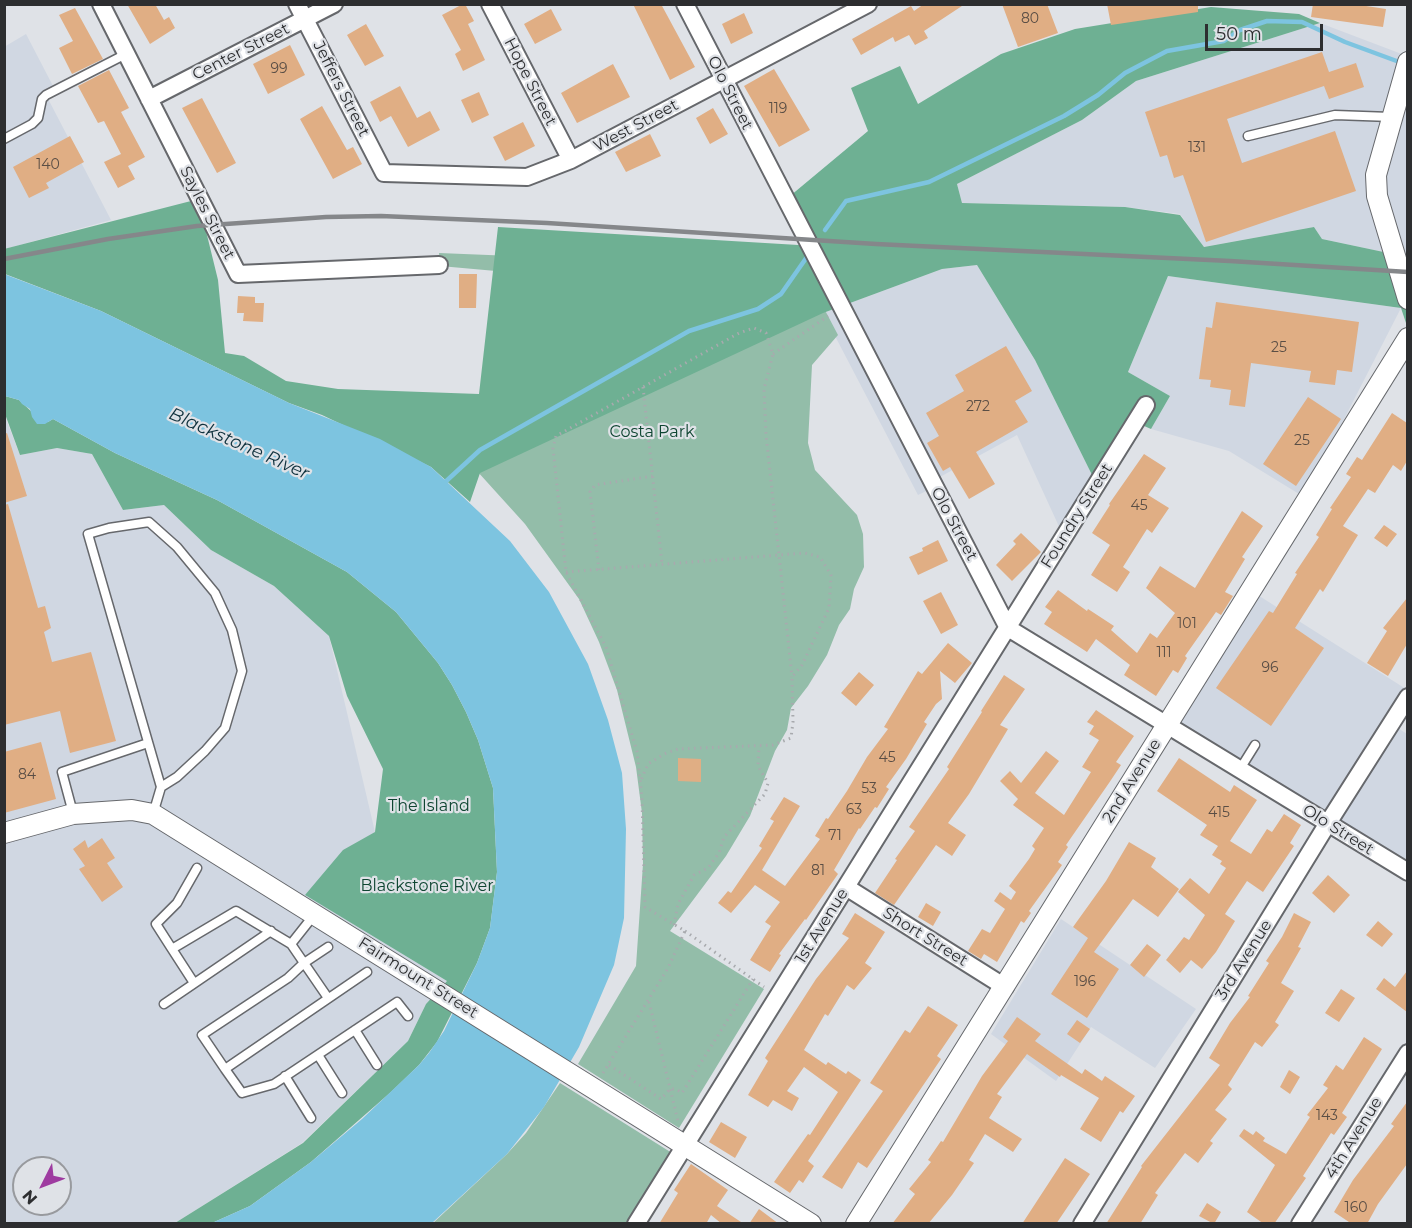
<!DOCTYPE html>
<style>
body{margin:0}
#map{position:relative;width:1412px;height:1228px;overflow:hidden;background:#dfe2e7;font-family:Montserrat,sans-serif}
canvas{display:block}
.frame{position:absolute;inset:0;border:6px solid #2d2e30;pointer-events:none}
.north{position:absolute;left:12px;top:1156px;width:60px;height:60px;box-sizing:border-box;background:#dfe2e7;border:2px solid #989a9e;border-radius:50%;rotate:228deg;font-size:16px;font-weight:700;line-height:24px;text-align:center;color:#2d2e30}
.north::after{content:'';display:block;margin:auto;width:21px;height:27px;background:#9e3ba0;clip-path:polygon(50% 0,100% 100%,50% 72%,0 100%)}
.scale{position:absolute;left:1205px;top:24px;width:118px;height:27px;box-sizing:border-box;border:3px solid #2d2e30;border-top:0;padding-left:8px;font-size:18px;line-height:21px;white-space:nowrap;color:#2d2e30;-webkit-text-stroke:4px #dfe2e7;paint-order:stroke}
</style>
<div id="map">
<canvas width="1412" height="1228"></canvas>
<div class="frame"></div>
<div class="north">N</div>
<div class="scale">50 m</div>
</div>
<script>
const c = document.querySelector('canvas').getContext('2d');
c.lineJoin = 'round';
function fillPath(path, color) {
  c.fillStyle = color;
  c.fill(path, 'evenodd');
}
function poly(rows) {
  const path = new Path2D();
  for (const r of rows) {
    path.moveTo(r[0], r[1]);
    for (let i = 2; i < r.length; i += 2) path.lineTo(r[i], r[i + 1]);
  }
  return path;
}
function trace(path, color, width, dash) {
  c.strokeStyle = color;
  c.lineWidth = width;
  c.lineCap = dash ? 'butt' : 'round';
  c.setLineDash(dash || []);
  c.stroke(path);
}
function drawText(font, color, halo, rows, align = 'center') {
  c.font = font + ' Montserrat,sans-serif';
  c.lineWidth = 4.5;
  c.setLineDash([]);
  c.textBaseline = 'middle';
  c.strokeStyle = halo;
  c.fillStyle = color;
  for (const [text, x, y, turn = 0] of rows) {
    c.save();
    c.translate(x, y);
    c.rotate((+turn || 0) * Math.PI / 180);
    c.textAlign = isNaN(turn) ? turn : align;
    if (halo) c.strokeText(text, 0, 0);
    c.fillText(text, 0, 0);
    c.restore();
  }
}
fillPath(poly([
 [1320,23,1407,56,1407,254,1393,254,1322,239,1314,227,1204,247,1180,214,1125,207,962,203,957,184,1082,120,1136,81],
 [26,34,53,86,44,91,111,220,5,249,4,47],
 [977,265,1035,360,1095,481,1062,533,1017,435,938,478,941,484,918,495,823,313,942,269],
 [1168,276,1401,308,1304,497,1229,451,1151,429,1170,396,1128,372],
 [4,414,20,455,57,448,92,454,123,510,164,505,211,550,274,586,329,636,375,832,305,895,447,981,426,1004,408,1041,302,1143,175,1223,5,1223],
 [24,1168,60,1168,60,1204,24,1204],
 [1253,592,1406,689,1387,721,1407,734,1407,867,1173,721],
 [1061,919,1196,1009,1155,1068,1091,1027,1056,1081,991,1034]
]), '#d0d7e2');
fillPath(poly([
 [439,253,513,256,818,297,838,335,812,365,808,443,815,470,857,515,863,534,864,567,854,589,850,609,839,625,827,655,808,686,791,708,787,730,775,751,750,816,726,856,670,931,764,989,679,1128,578,1064,636,966,643,864,642,813,636,767,617,690,599,642,579,599,525,524,458,450,492,425,496,271,440,266],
 [560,1083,680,1158,639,1223,432,1224,507,1154,526,1133]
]), '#93bda9');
fillPath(poly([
 [1211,7,1299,14,1320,23,1136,81,1082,120,957,184,962,203,1125,207,1180,215,1204,247,1314,227,1322,239,1393,254,1407,254,1407,326,1401,308,1168,276,1128,372,1170,396,1151,429,1135,422,1095,481,1035,360,977,265,942,269,823,313,480,473,470,502,431,467,322,415,289,403,101,311,5,274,4,249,191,201,206,231,218,280,225,353,244,356,286,381,338,389,479,394,498,227,815,246,790,196,868,131,851,88,900,66,918,104,1001,54,1075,29],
 [5,396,19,400,32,412,48,422,53,419,115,453,217,500,347,572,396,612,438,663,452,685,466,712,478,740,493,788,497,872,490,928,477,963,437,1042,419,1065,391,1092,311,1162,250,1206,212,1223,175,1223,303,1143,408,1041,426,1004,447,981,305,895,343,850,375,832,383,769,347,696,329,636,274,586,211,550,164,505,123,510,92,454,57,448,20,455,5,414]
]), '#6eb093');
fillPath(poly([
 [4,274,101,311,289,403,380,439,431,467,510,541,549,592,588,664,608,720,622,773,626,829,624,918,614,965,579,1047,544,1107,507,1154,432,1223,212,1223,250,1206,311,1162,362,1119,419,1065,429,1053,444,1031,477,963,490,928,497,872,493,788,478,740,466,712,452,685,438,663,396,612,347,572,217,500,115,453,53,419,45,424,37,424,32,417,30,409,22,404,19,400,5,396]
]), '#7dc4e0');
trace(poly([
 [825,230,846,201,929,182,1064,116,1098,95,1125,73,1167,51,1224,41,1240,30,1267,21,1302,22,1345,42,1402,63],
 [443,484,480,450,689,331,758,309,781,294,809,254]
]), '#7dc4e0', 4.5);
fillPath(poly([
 [127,4,155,4,164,20,169,17,175,28,150,44],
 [463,4,465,4,474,21,468,24,485,60,463,71,455,54,461,50,442,15],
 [633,4,661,4,695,67,670,80],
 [924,4,965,4,924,31,928,38,915,45,909,35,895,42,893,37,861,55,852,39,911,6,914,11],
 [1002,4,1047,4,1058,33,1018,47],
 [1107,4,1198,4,1198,12,1111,25],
 [1313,4,1353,4,1386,9,1383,27,1311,17],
 [75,8,103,59,72,74,59,48,73,41,59,15],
 [551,9,562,30,535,44,524,24],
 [744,13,753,33,731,44,722,24],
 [366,24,384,56,365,66,347,35],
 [290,45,305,75,268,94,253,64],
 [1322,52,1329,72,1356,63,1364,87,1329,99,1324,86,1227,119,1242,163,1335,131,1356,191,1206,242,1183,175,1174,178,1167,155,1160,157,1145,112],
 [613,64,630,97,577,123,561,93],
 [774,69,810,130,779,147,744,86],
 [109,70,129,108,121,112,145,157,128,166,135,179,118,188,104,162,121,154,104,121,98,123,78,86],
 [400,86,417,118,430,111,440,130,408,147,391,116,380,122,370,102],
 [479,92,489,115,472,123,461,100],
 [202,98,236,163,217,173,182,108],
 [322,106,347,150,353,147,362,164,333,179,300,119],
 [713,108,728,134,710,144,696,118],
 [523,122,535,146,505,161,493,137],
 [650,134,661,156,626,172,615,152],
 [70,136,84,162,46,183,49,188,29,198,13,167],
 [459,274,477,274,476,308,459,308],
 [238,296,255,297,255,303,264,303,263,322,243,321,244,313,237,313],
 [1216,302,1359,322,1352,372,1337,370,1335,385,1309,382,1311,371,1251,363,1245,407,1229,405,1231,390,1210,387,1211,380,1199,379,1206,327,1212,328],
 [1006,346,1032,391,1015,401,1028,422,976,452,995,484,969,499,950,467,943,471,927,443,939,436,926,413,964,391,955,375],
 [1308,397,1341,419,1296,486,1263,464],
 [1392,413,1407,423,1407,461,1401,471,1393,465,1375,493,1368,489,1343,526,1358,535,1323,592,1320,589,1295,628,1324,648,1271,726,1216,688,1269,611,1273,613,1297,574,1295,573,1319,537,1316,535,1332,509,1330,508,1351,477,1346,474,1357,457,1362,460],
 [7,433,27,496,4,503,4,434],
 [1144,454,1166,468,1148,495,1169,508,1152,533,1147,529,1123,567,1130,572,1117,592,1091,575,1110,545,1092,533,1110,505,1109,504],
 [8,504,38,608,45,606,51,628,44,632,52,662,91,652,116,741,70,753,60,711,4,725,4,505],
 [1242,511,1263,526,1242,557,1245,559,1225,592,1233,596,1221,615,1216,612,1185,656,1187,658,1178,673,1173,670,1156,696,1124,675,1130,665,1096,639,1087,652,1044,624,1052,612,1045,607,1058,590,1087,611,1088,609,1114,626,1111,630,1137,653,1150,633,1157,638,1175,613,1146,588,1160,566,1195,588],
 [1384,525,1397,534,1387,547,1374,538],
 [1021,533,1041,552,1012,581,996,565,1016,544,1013,541],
 [938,540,948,561,918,575,909,557,923,551,922,548],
 [941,592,958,625,941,634,923,601],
 [1407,598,1407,644,1388,676,1367,663,1387,631,1383,628],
 [948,643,972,663,955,683,940,671,942,699,936,704,924,722,927,724,906,759,886,787,889,789,877,808,875,807,860,829,859,828,834,870,838,874,806,920,805,919,779,954,781,955,770,972,750,960,771,926,765,922,780,902,755,885,731,913,718,903,728,891,731,893,762,848,759,846,774,821,770,819,784,797,800,806,762,870,785,886,820,839,815,836,826,818,828,819,847,791,867,757,888,729,884,727,918,671,922,674],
 [859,672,874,685,856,706,841,693],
 [1004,675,1025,689,1000,725,1008,729,969,794,948,823,966,835,952,856,936,845,894,905,875,893,897,860,895,859,915,831,909,827,949,769,947,767,982,712,981,711],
 [1096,710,1134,736,1116,762,1121,765,1109,783,1066,845,1068,847,1058,862,1062,865,1029,911,1031,913,1024,923,1021,921,997,962,984,954,981,959,968,951,982,929,990,933,1005,909,994,901,1000,892,1011,900,1016,892,1009,886,1029,859,1035,849,1032,846,1044,828,1013,805,1018,799,1000,781,1010,771,1021,783,1046,751,1059,761,1035,793,1064,815,1091,772,1082,767,1099,740,1089,734,1094,726,1087,722],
 [41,742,56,799,4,813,4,752],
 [678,758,701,759,701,782,678,781],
 [1179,758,1230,792,1234,785,1257,800,1230,841,1251,854,1267,829,1272,832,1284,814,1301,825,1290,843,1294,846,1263,892,1247,881,1225,914,1235,921,1216,952,1202,969,1191,960,1180,973,1166,960,1184,937,1189,940,1205,915,1178,892,1190,878,1209,894,1226,868,1220,864,1222,861,1212,855,1218,846,1200,835,1207,825,1157,791],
 [102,838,115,858,107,863,123,887,102,902,79,869,85,866,73,849,85,840,88,848],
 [1129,842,1156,858,1151,867,1179,889,1158,917,1133,899,1094,952,1119,969,1087,1018,1051,994,1088,938,1073,927,1106,881],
 [1328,875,1350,895,1334,913,1312,893],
 [926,903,941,912,933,926,918,917],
 [855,913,885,932,865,963,872,968,854,990,847,985,828,1016,825,1014,804,1050,826,1065,828,1062,846,1074,848,1071,861,1080,808,1161,814,1166,803,1183,799,1180,790,1193,774,1182,808,1134,810,1135,838,1092,804,1067,787,1091,799,1098,792,1111,773,1100,768,1107,748,1095,768,1061,765,1058,816,979,849,938,842,934],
 [1294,913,1311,922,1298,947,1301,948,1281,983,1294,991,1275,1022,1279,1025,1262,1047,1255,1042,1228,1085,1232,1089,1215,1110,1227,1119,1210,1141,1213,1143,1198,1163,1185,1153,1155,1193,1158,1195,1140,1224,1106,1224,1142,1167,1141,1166,1220,1065,1209,1058,1230,1023,1250,997,1248,996,1269,963,1266,961,1282,937],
 [1378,921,1393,934,1382,947,1366,935],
 [1147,944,1161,955,1144,977,1130,965],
 [1407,971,1407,1012,1376,989,1384,978,1395,987],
 [1341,989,1355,998,1339,1022,1325,1013],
 [928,1006,958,1025,937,1056,941,1059,867,1168,858,1162,842,1189,822,1177,883,1091,870,1083,905,1030,910,1033],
 [1017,1017,1041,1034,1035,1041,1082,1074,1085,1069,1102,1081,1105,1076,1135,1096,1123,1113,1120,1111,1101,1142,1080,1129,1099,1098,1061,1075,1060,1077,1027,1054,997,1094,1002,1097,989,1118,1022,1139,1013,1152,985,1134,969,1160,974,1163,952,1195,928,1224,892,1224,915,1194,909,1189,931,1162,928,1160,941,1141,943,1142,982,1076,1008,1041,1003,1037],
 [1077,1020,1090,1029,1080,1043,1067,1034],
 [1364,1037,1382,1049,1342,1113,1347,1117,1334,1135,1331,1133,1303,1176,1306,1178,1274,1224,1264,1224,1247,1212,1275,1165,1239,1136,1244,1129,1253,1135,1256,1131,1265,1138,1263,1141,1286,1154,1310,1117,1307,1115,1328,1088,1323,1085,1336,1065,1343,1070],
 [1289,1070,1300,1077,1290,1094,1280,1087],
 [1407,1102,1407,1164,1378,1204,1367,1224,1352,1224,1334,1212,1353,1180,1394,1126,1391,1124],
 [721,1122,747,1137,735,1158,709,1142],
 [1065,1158,1090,1174,1056,1224,1022,1224],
 [691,1164,728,1190,717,1206,744,1224,722,1224,711,1215,706,1224,659,1224,678,1193,674,1190],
 [1207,1203,1221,1212,1214,1224,1199,1216],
 [759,1209,779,1224,749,1224]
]), '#e0ae84');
const service = poly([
 [1248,136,1335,115,1391,117],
 [4,139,32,124,38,118,42,99,46,95,126,54],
 [1240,769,1255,745],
 [73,813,62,772,148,743],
 [153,814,161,787,177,777,205,751,225,728,242,671,232,630,215,593,177,547,149,522,109,528,88,534,161,787],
 [197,868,177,903,156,924,172,949,236,911,291,944,314,915],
 [291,944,304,963,328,947],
 [172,949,194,983],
 [328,998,304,963,288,978,202,1035,225,1069,367,972],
 [164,1004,271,931],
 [355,1030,377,1065],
 [318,1055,342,1093],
 [225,1069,242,1093,274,1084,397,1002,408,1016],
 [285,1076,311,1118]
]);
const minor = poly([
 [101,4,238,274,439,265],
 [297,4,384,173,527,177,571,160,868,4],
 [490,4,571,160],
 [685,4,1008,628,1408,872],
 [149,99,334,4],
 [846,887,1005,987],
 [636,1224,1146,405],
 [1082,1224,1328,823,1408,697],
 [1300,1224,1408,1053]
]);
const tertiary = poly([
 [1408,62,1376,175,1377,196,1408,299],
 [4,833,73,814,132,810,153,814,811,1224],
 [856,1224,1408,338]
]);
trace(service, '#66686c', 11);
trace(minor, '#66686c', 20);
trace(tertiary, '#66686c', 22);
trace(poly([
 [773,354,828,316],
 [643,387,662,564],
 [599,570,590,492,595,485,653,476],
 [566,572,779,555,792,677],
 [674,925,678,904,694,875,708,868,719,853,724,837,765,794,768,783,758,766,759,746],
 [685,931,764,987],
 [649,1002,678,1121],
 [609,1065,661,1099,670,1089,676,1089,682,1093,753,979],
 [603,1073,668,968,685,931,645,907,642,799,637,752,606,647,566,572,553,448,556,436,739,333,754,328,766,333,773,354,764,389,766,435,779,555,805,553,820,557,831,575,829,608,802,665,792,677,793,722,791,738,773,745,678,749,664,754,648,764,640,782]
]), '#a8aaae', 3, [1.5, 4.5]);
trace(service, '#fff', 8);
trace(minor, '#fff', 16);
trace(tertiary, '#fff', 20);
trace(poly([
 [4,259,108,239,197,226,326,217,381,216,547,223,876,244,1230,261,1408,272]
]), '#85878a', 4.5);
drawText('14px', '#5a4e45', null, [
 ["80",1030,19],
 ["99",279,69],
 ["119",778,109],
 ["131",1197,148],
 ["140",48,165],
 ["25",1279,348],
 ["272",978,407],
 ["25",1302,441],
 ["45",1139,506],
 ["101",1187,624],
 ["111",1164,653],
 ["96",1270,668],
 ["45",887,758],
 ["84",27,775],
 ["53",869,789],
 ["63",854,810],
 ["415",1219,813],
 ["71",835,836],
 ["81",818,871],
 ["196",1085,982],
 ["143",1327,1116],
 ["160",1356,1208]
]);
drawText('16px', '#2d2e30', '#dfe2e7', [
 ["Center Street",241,52,-27],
 ["Hope Street",530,82,63],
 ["Jeffers Street",341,89,63],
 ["Olo Street",730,93,63],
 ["West Street",636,126,-28],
 ["Sayles Street",207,213,63],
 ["Foundry Street",1077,516,-58],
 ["Olo Street",954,524,62],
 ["2nd Avenue",1132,781,-58],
 ["Olo Street",1338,830,32],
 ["1st Avenue",822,926,-58],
 ["Short Street",925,937,32],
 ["3rd Avenue",1244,960,-58],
 ["Fairmount Street",418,978,32],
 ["4th Avenue",1354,1138,-58]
]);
drawText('16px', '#0e4531', '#dfe2e7', [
 ["Costa Park",652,432],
 ["The Island",429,806],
 ["Blackstone River",427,886]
]);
drawText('italic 18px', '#0f313d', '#dfe2e7', [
 ["Blackstone River",239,444,24]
]);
</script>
